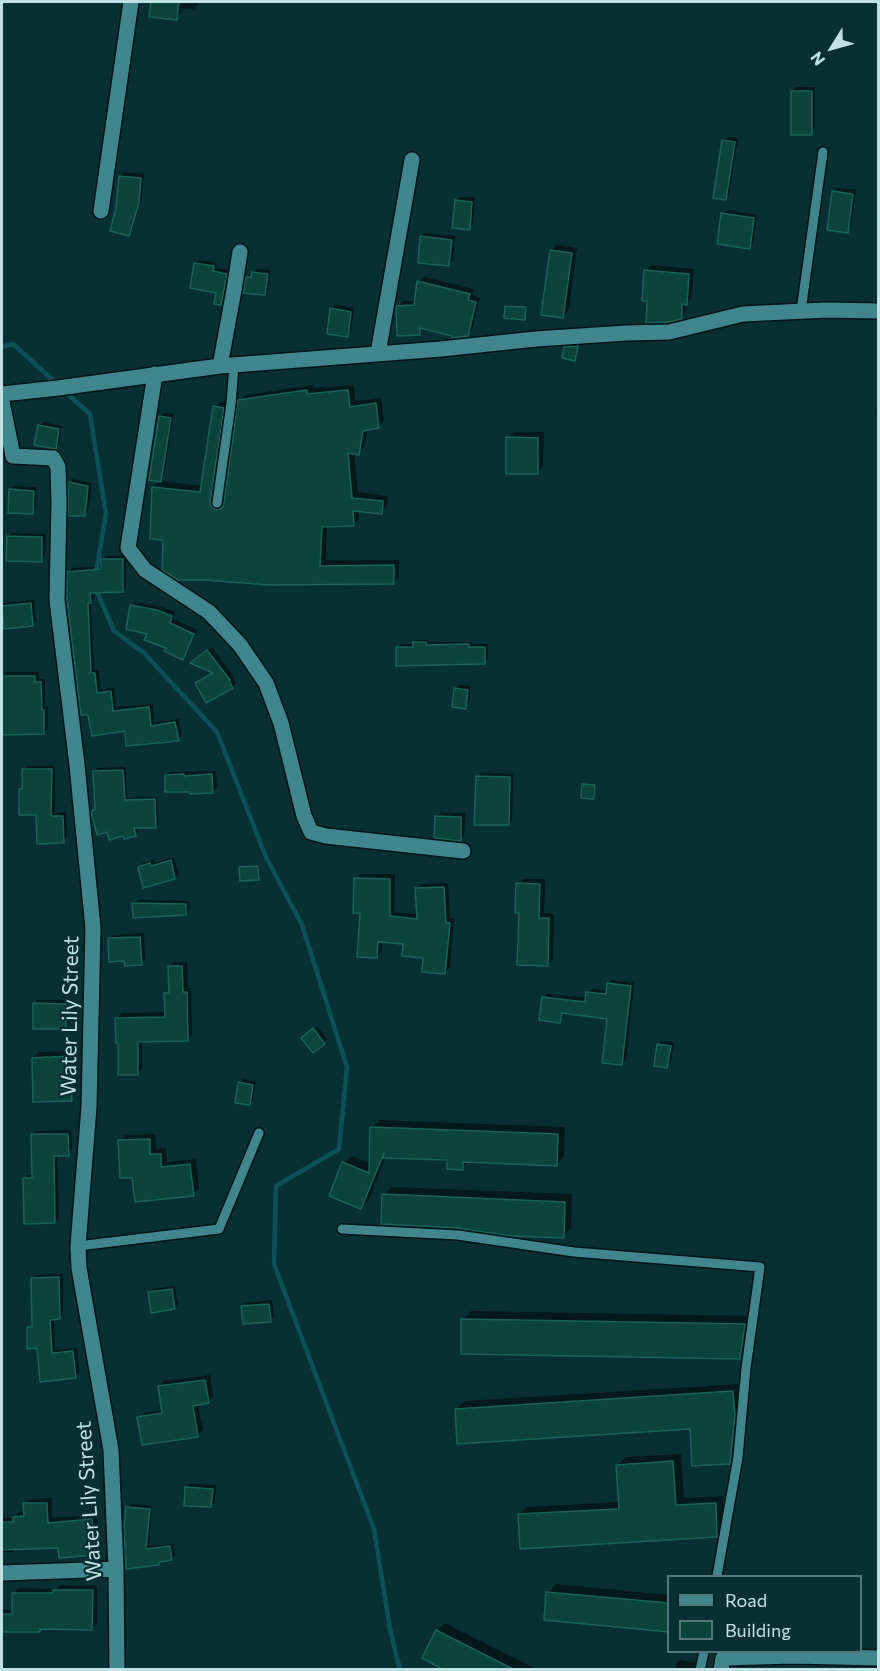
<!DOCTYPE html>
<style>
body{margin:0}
#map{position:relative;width:880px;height:1671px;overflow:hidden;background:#082f33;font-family:Commissioner,sans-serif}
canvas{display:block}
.frame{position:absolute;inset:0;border:3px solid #c0e2e5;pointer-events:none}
.legend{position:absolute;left:667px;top:1575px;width:195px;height:78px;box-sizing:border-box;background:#082f33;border:2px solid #52777a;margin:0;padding:8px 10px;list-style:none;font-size:18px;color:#c0e2e5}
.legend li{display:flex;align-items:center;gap:12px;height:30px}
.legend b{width:30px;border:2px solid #52777a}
.north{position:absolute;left:802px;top:18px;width:60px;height:60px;-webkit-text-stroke:4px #082f33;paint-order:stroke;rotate:233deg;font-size:16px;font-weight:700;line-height:24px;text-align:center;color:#c0e2e5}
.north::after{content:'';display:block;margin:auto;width:21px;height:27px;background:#c0e2e5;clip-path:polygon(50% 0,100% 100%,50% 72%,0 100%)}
</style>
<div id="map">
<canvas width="880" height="1671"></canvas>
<div class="frame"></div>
<ul class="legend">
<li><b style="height:8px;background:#41868d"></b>Road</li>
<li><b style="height:16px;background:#0c433d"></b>Building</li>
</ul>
<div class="north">N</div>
</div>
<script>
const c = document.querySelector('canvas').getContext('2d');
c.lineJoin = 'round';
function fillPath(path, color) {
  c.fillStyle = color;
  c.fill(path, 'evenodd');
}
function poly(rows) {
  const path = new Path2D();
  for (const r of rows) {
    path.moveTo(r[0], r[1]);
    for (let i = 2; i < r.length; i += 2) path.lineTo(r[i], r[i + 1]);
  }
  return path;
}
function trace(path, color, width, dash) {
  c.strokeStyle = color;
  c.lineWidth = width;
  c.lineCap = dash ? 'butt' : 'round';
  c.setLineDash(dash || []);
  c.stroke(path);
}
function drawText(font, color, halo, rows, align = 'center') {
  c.font = font + ' Commissioner,sans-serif';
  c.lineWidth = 4.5;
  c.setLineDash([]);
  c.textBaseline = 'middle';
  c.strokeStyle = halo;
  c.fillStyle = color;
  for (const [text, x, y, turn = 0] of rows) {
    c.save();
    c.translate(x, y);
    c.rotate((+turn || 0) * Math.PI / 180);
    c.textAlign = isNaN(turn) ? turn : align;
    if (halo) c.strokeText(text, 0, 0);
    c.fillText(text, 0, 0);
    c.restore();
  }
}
fillPath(poly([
 [152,2,199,2,198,4,194,9,182,8,181,13,176,18,151,16],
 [796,87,815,87,815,129,811,133,793,91],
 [728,137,738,138,729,195,725,199,724,141],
 [124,172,144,174,142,198,132,230,128,234,117,207,120,176],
 [837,188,856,190,851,227,847,231,833,192],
 [460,197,475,198,473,224,469,228,456,201],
 [727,210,757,215,753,243,749,247,723,214],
 [425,233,455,236,453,261,449,264,421,237],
 [557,245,577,248,569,310,563,316,551,251],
 [199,260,217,263,216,268,230,270,225,299,221,303,217,291,196,263],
 [651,265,694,269,691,298,687,302,686,312,681,318,648,300,646,271],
 [257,269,271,270,268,290,264,294,247,277],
 [424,277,474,289,472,295,480,297,472,330,467,335,425,329,420,334,398,306,403,301,416,301,419,282],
 [335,305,354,308,351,331,347,335,331,309],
 [508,305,527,306,526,317,525,318,506,307],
 [313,385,313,388,354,385,355,401,381,398,384,421,378,427,368,428,364,447,358,453,354,452,358,492,388,496,387,506,381,512,359,510,359,519,353,525,327,526,326,560,399,560,399,577,393,583,165,539,153,487,160,480,160,417,164,413,174,414,164,476,160,481,202,486,215,407,221,401,229,402,219,503,225,503,239,401,246,395],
 [878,397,878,416,876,416],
 [43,422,62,426,59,443,55,447,39,426],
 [514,432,544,432,543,466,537,473,508,438],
 [73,479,92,483,88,511,84,515,70,483],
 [14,486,37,487,36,508,32,512,10,490],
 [12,533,46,534,45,556,41,560,8,537],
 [126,555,126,587,123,591,93,591,94,598,91,601,94,670,99,670,100,690,114,688,116,707,153,704,154,723,179,719,182,736,178,739,126,730,93,734,69,572,73,568,103,566,103,560,107,556],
 [2,590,3,603,34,600,36,621,32,625,2,625],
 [135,602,161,607,175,612,173,619,197,630,187,654,183,658,149,633,132,606],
 [417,640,428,640,429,642,472,642,472,644,488,644,488,659,485,662,397,648,401,644,414,644],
 [212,647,233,675,232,676,236,683,232,687,197,683,214,672,196,659],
 [6,672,39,672,39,679,45,679,45,707,48,706,48,728,44,733,2,733,2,676],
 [459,685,471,686,469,703,466,707,455,689],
 [27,766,55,766,55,813,66,812,67,838,63,841,37,813,21,789,23,787,23,770],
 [126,767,127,798,157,797,159,823,156,826,137,827,138,831,135,834,124,834,108,830,93,812,96,809,95,771,98,768],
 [216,771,217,788,213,792,166,776,170,772],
 [482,773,513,774,512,820,509,824,478,776],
 [585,784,596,784,595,796,594,798,584,785],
 [440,813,465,813,464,836,460,839,436,817],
 [174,857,179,874,175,877,144,886,139,867,143,863,154,860,154,863],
 [259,865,260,877,259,879,241,868,242,866],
 [360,874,395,874,394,912,418,914,417,889,422,884,448,883,450,918,454,918,450,967,445,972,404,943,382,941,382,952,377,957,361,911,355,879],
 [523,879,545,879,544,913,554,914,553,959,548,964,520,912,518,884],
 [138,900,189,901,189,910,185,914,134,904],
 [144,933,145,960,141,964,125,959,109,939,113,935],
 [174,962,187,962,188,988,191,988,192,1035,187,1040,142,1041,142,1069,137,1074,119,1041,117,1018,122,1013,166,1012,165,994,170,988,169,967],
 [612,980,634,983,626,1060,622,1064,609,1017,564,1012,564,1017,560,1021,543,998,547,994,587,998,588,993,592,989,608,991,608,984],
 [38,1000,69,1000,69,1024,65,1028,35,1004],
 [317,1026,327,1039,324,1042,307,1034],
 [662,1041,674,1042,671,1062,667,1066,659,1044],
 [76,1051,77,1093,71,1099,33,1058,39,1052],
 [243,1079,256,1081,253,1099,249,1103,240,1083],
 [379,1120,565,1127,564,1157,557,1164,469,1161,462,1168,449,1159,386,1156,369,1200,361,1207,344,1163,351,1156,371,1163,372,1127],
 [71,1130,72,1150,68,1154,57,1154,59,1218,55,1222,24,1179,28,1175,33,1175,32,1135,36,1131],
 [155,1134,156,1149,166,1148,167,1162,196,1159,199,1188,193,1194,133,1176,120,1141,126,1135],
 [392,1187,572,1194,571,1228,563,1236,384,1195],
 [63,1274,63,1314,59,1318,54,1318,55,1350,77,1348,79,1373,76,1377,38,1347,28,1328,34,1324,33,1278,37,1275],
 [175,1286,178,1304,174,1308,150,1292,153,1289],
 [272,1300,274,1316,270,1320,243,1306,246,1303],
 [471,1311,753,1316,748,1349,740,1358,463,1320],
 [210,1375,213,1397,208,1402,198,1403,203,1430,197,1435,139,1418,144,1413,163,1410,159,1386,164,1381],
 [741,1384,737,1455,729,1463,691,1428,456,1409,464,1401],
 [681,1454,684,1498,723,1496,724,1527,716,1535,519,1515,527,1507,620,1502,618,1465,626,1457],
 [190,1484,216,1485,215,1502,211,1506,186,1487],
 [52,1498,52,1518,97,1515,100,1549,95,1554,60,1547,17,1548,13,1552,2,1552,2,1518,14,1518,20,1512,25,1512,25,1504,30,1499],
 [131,1504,152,1506,149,1546,173,1544,175,1555,172,1559,162,1560,158,1564,128,1567,127,1508],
 [556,1584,668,1595,668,1630,548,1593],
 [60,1585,97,1586,97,1623,92,1628,42,1628,40,1631,2,1631,2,1610,13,1610,13,1594,18,1588,56,1589],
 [445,1623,538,1670,447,1670,424,1658,437,1630],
 [681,1660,697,1663,695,1670,675,1670,676,1664]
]), '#0007');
trace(poly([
 [2,347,13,344,56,383],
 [64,391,90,414,106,514,96,573],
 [95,587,114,631,144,653,217,732,266,857,302,925,347,1067,339,1149,276,1186,274,1264,374,1529,390,1629,400,1670]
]), '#0a5258', 4.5);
const building = poly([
 [151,2,179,2,177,20,149,17,151,2],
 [791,91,812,91,812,135,791,135,791,91],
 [722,140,735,142,726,200,713,198,722,140],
 [119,176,141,178,139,203,129,236,110,231,116,207,119,176],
 [832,191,853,194,848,233,827,230,832,191],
 [455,200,472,202,470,230,452,228,455,200],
 [721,213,754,218,750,249,717,244,721,213],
 [420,236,452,240,449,266,418,263,420,236],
 [550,250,572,253,563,318,541,315,550,250],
 [194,263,214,266,213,271,227,274,221,305,214,304,216,293,190,288,194,263],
 [644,270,689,274,687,305,682,304,682,319,668,322,646,323,647,301,642,301,644,270],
 [252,272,268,274,265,295,243,293,246,277,251,277,252,272],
 [417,281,470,294,468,300,476,302,468,336,452,338,452,336,420,328,420,335,397,336,396,306,414,305,417,281],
 [505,306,526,307,525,320,504,318,505,306],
 [330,308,351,312,348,337,327,334,330,308],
 [578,346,575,361,562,358,564,347,578,346],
 [307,390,307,394,348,390,350,407,376,403,379,428,363,431,359,455,348,453,352,498,383,501,382,514,353,511,354,526,322,527,320,566,394,565,394,584,270,585,205,580,178,580,162,570,163,540,150,539,152,487,200,492,213,406,224,408,210,502,212,508,217,510,222,508,224,504,238,400,307,390],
 [159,416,171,418,161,482,149,480,159,416],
 [38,425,59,429,56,449,34,445,38,425],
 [506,437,538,438,538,474,506,474,506,437],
 [68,482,88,486,85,516,68,516,68,482],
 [9,489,34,491,33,514,8,513,9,489],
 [7,536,42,537,42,562,6,561,7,536],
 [101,559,123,559,123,592,90,593,91,603,88,603,91,673,95,673,97,693,111,691,113,711,149,707,151,726,175,722,179,741,126,746,125,731,92,736,88,715,81,715,67,600,67,572,101,569,101,559],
 [31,603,33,626,4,629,2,606,31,603],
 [130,605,157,610,172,616,170,623,194,634,183,660,164,651,166,648,144,640,147,634,126,629,130,605],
 [413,642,426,642,426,645,469,644,469,647,485,647,485,664,396,666,396,647,413,647,413,642],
 [207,650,230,680,228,679,233,688,206,703,195,683,213,673,190,663,207,650],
 [2,676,35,676,35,682,41,682,42,710,44,710,44,734,2,735,2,676],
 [454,688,468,690,466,709,452,707,454,688],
 [22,769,52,769,51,816,63,816,64,843,37,844,36,815,19,815,19,789,22,789,22,769],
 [123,770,125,800,155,799,156,828,134,828,136,836,124,839,123,836,109,840,107,832,97,835,92,816,91,811,95,810,93,771,123,770],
 [184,774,184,776,212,774,213,793,190,794,190,792,165,792,165,775,184,774],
 [476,776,510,777,509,825,474,825,476,776],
 [582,784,595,785,594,799,581,798,582,784],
 [435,816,461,817,461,841,434,838,435,816],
 [171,860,175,879,143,888,138,867,150,863,151,866,171,860],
 [258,866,259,880,240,881,239,867,258,866],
 [354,878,390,879,390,916,417,919,415,888,444,887,446,923,450,923,445,974,422,972,423,958,402,956,403,944,378,942,377,958,357,957,360,913,353,913,354,878],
 [516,883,540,884,539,918,549,918,548,966,517,965,519,913,515,913,516,883],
 [132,903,186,904,186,915,133,918,132,903],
 [140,937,142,965,125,966,124,961,109,962,108,938,140,937],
 [168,966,182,966,183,992,187,992,188,1041,138,1042,138,1075,118,1075,118,1043,116,1043,115,1018,165,1017,164,993,169,993,168,966],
 [607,983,631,986,622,1065,602,1063,607,1019,562,1013,560,1023,539,1020,542,997,585,1002,586,992,606,994,607,983],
 [33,1003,66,1004,66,1029,33,1029,33,1003],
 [313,1028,325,1044,313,1053,301,1038,313,1028],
 [657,1044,671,1046,667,1068,654,1066,657,1044],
 [70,1056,72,1101,33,1102,32,1058,70,1056],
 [238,1082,253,1085,250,1105,235,1103,238,1082],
 [370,1127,558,1134,557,1166,463,1162,463,1170,447,1169,447,1160,383,1158,384,1153,361,1209,329,1196,342,1162,369,1173,370,1127],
 [31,1134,68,1134,69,1156,54,1156,55,1223,24,1224,23,1178,32,1178,31,1134],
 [150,1139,150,1154,161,1154,161,1167,190,1164,194,1196,135,1202,132,1178,120,1178,118,1140,150,1139],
 [382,1194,565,1202,564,1238,510,1236,458,1228,381,1224,382,1194],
 [59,1277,60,1319,50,1320,52,1353,73,1351,76,1378,40,1382,37,1348,27,1349,27,1327,32,1327,31,1278,59,1277],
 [172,1289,175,1309,151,1313,148,1292,172,1289],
 [269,1304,271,1322,243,1324,241,1306,269,1304],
 [461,1319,745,1324,740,1359,461,1354,461,1319],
 [205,1380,209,1403,193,1406,198,1437,142,1445,137,1417,162,1413,158,1386,205,1380],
 [733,1391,735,1416,730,1464,692,1466,690,1429,457,1444,455,1409,733,1391],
 [673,1461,676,1505,716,1503,717,1537,520,1549,518,1514,619,1509,616,1465,673,1461],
 [185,1487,213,1489,211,1507,184,1506,185,1487],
 [23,1503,47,1503,48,1523,92,1519,96,1555,59,1558,58,1548,2,1550,2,1522,13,1522,13,1517,24,1516,23,1503],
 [126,1507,150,1509,146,1549,170,1546,172,1560,159,1562,159,1565,126,1569,124,1528,126,1507],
 [53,1590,93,1590,92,1630,40,1629,40,1632,2,1632,2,1614,12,1614,12,1593,53,1593,53,1590],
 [546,1592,669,1603,669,1632,544,1620,546,1592],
 [436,1630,515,1670,444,1670,422,1658,436,1630]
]);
fillPath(building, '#0c433d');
trace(building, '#1a625a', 1.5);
const lane = poly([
 [801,311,823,152],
 [217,503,231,404,234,365],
 [342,1229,458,1235,574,1252,760,1267,746,1368,738,1457,717,1576],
 [78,1246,219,1229,259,1133],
 [700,1670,704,1652]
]);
const street = poly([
 [101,211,131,2],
 [378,353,412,160],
 [220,366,234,290,240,252],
 [155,374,128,548,145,570,209,612,240,645,266,683,281,723,304,816,311,832,326,836,463,851],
 [2,394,58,388,220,366,441,349,536,339,626,333,669,332,743,314,826,310,878,311],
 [2,402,13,456,53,458,58,467,59,503,57,600,77,765,93,928,89,1107,78,1246,79,1268,111,1450,116,1569,117,1670],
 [2,1573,116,1569],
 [721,1670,723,1658,794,1656,878,1658]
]);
trace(lane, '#021518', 12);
trace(street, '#021518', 18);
trace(lane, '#41868d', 9);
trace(street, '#41868d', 15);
drawText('21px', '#c0e2e5', '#082f33', [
 ["Water Lily Street",70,1016,-89],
 ["Water Lily Street",89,1501,-94]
]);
</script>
